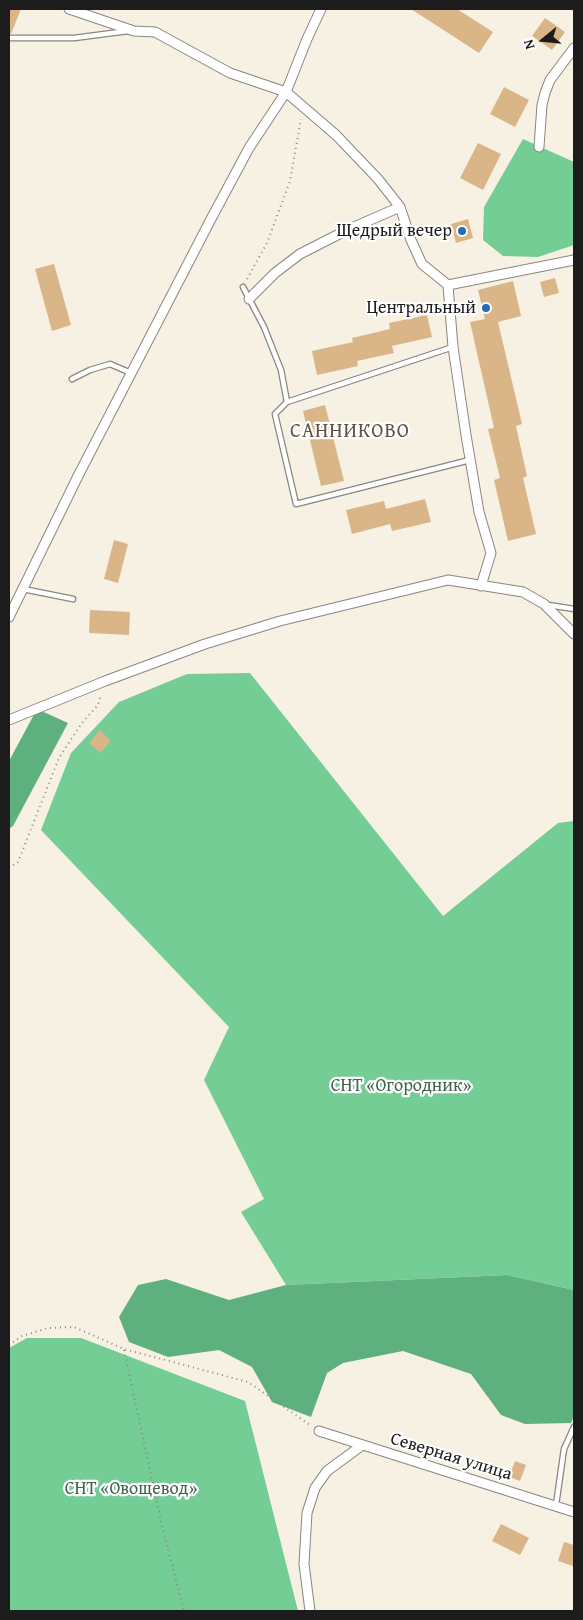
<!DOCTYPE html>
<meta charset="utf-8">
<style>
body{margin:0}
#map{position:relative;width:583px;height:1620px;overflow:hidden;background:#f7f1e3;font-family:"Gentium Book Plus",serif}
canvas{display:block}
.frame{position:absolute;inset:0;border:10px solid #1c1c1c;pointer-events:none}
.north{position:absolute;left:518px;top:15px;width:50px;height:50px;-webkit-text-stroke:4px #fff;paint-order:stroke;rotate:253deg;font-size:14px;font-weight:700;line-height:20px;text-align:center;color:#1c1c1c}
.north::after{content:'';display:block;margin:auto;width:18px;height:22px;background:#1c1c1c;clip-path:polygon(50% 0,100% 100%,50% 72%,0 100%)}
</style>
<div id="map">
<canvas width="583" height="1620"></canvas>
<div class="frame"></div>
<div class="north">N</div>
</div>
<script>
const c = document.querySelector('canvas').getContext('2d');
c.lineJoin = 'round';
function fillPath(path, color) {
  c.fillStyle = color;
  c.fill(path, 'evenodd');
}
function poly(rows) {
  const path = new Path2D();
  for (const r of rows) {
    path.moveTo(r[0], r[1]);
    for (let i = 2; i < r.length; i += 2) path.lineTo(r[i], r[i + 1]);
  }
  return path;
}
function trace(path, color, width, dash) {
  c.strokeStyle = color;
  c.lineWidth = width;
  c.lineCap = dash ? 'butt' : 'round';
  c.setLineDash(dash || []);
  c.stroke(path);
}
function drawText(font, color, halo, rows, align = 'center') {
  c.font = font + ' "Gentium Book Plus",serif';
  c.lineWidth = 4.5;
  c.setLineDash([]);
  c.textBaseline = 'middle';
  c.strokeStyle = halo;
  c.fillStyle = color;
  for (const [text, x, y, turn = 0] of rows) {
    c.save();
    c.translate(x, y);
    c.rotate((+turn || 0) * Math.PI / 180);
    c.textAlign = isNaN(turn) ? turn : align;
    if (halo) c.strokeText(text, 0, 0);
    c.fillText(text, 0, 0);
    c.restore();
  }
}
fillPath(poly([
 [523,139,574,162,574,245,538,257,503,256,483,240,484,207],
 [250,673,443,916,558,823,574,821,574,1290,507,1275,286,1285,241,1212,264,1199,204,1080,229,1027,41,830,71,753,119,702,187,674],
 [27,1338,81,1338,245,1401,298,1611,9,1611,9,1348]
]), '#73cd95');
fillPath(poly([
 [37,709,68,723,13,826,9,829,9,761],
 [507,1275,574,1290,574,1416,571,1423,525,1424,501,1415,471,1374,403,1351,343,1363,327,1373,311,1417,272,1402,252,1367,219,1350,168,1357,129,1342,119,1317,138,1285,166,1279,229,1300,286,1285]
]), '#5eb07e');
fillPath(poly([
 [9,9,21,9,11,34,9,34],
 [411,9,457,9,493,32,479,53],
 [545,18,565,32,552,50,532,36],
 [504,87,529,100,515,127,490,114],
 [478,143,501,154,483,190,460,178],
 [468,219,473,238,456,243,451,224],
 [54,264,71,325,52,331,35,269],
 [555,278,559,293,544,297,540,282],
 [513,281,521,316,498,322,522,424,516,426,527,476,523,478,536,534,508,541,494,480,500,478,488,429,494,428,470,322,485,319,478,290],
 [427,315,432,337,392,346,394,353,357,361,358,366,317,375,312,351,353,342,352,338,390,329,389,323],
 [325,405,344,481,321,486,303,411],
 [425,499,431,522,392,531,390,524,352,534,346,510,384,501,386,509],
 [114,540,128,544,118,583,104,579],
 [90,610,130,612,129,635,89,633],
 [100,730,111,741,100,753,89,743],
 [515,1461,526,1465,520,1481,509,1477],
 [501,1524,529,1538,520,1555,492,1541],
 [564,1542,574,1545,573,1566,558,1561]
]), '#dab587');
const lane = poly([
 [9,38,74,38,128,31],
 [243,287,264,327,281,370,287,402],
 [453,347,287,402,275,414,296,504,470,460],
 [72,379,90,370,110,364,131,373],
 [23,589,73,599],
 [548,605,574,609],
 [556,1505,564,1449,574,1427]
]);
const street = poly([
 [69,9,134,31,155,32,230,73,286,92,336,135,378,179,400,207,411,240,422,264,448,285,453,347,466,435,479,512,491,553,481,586],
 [539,147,542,105,545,93,550,80,574,48],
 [448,285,574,260],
 [249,299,275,273,300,254,347,230,400,207],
 [9,617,79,474,211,219,249,148,286,92,307,39,321,9],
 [9,720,105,681,205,644,280,621,448,580,523,592,544,604,574,634],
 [319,1431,574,1512],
 [310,1611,304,1564,307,1513,315,1488,327,1471,361,1446]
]);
trace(lane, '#8a8680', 7);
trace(street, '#8a8680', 11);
trace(poly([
 [247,279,267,243,290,181,301,119],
 [9,868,18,862,59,758,81,724,98,705,101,694],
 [9,1345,22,1336,48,1328,74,1327,124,1349,248,1382,310,1425],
 [124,1350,162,1526,184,1611]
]), '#8a8680', 2, [1, 4]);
trace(lane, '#fff', 4.5);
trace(street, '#fff', 9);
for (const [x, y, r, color] of [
 [462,231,5,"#1f6fb2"],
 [486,308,5,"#1f6fb2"]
]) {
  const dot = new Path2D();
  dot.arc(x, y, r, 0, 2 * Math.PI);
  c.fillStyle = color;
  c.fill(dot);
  trace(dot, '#fff', 2);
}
drawText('18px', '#1c1c1c', '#fff', [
 ["Щедрый вечер",452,231],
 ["Центральный",476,308]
], 'right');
drawText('18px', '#3f634c', '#fff', [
 ["СНТ «Огородник»",401,1086],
 ["СНТ «Овощевод»",131,1489]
]);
drawText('18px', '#1c1c1c', '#fff', [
 ["Северная улица",451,1457,17]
]);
c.letterSpacing = '1px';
drawText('20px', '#5e5241', '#fff', [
 ["САННИКОВО",350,432]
]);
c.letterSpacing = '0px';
</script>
